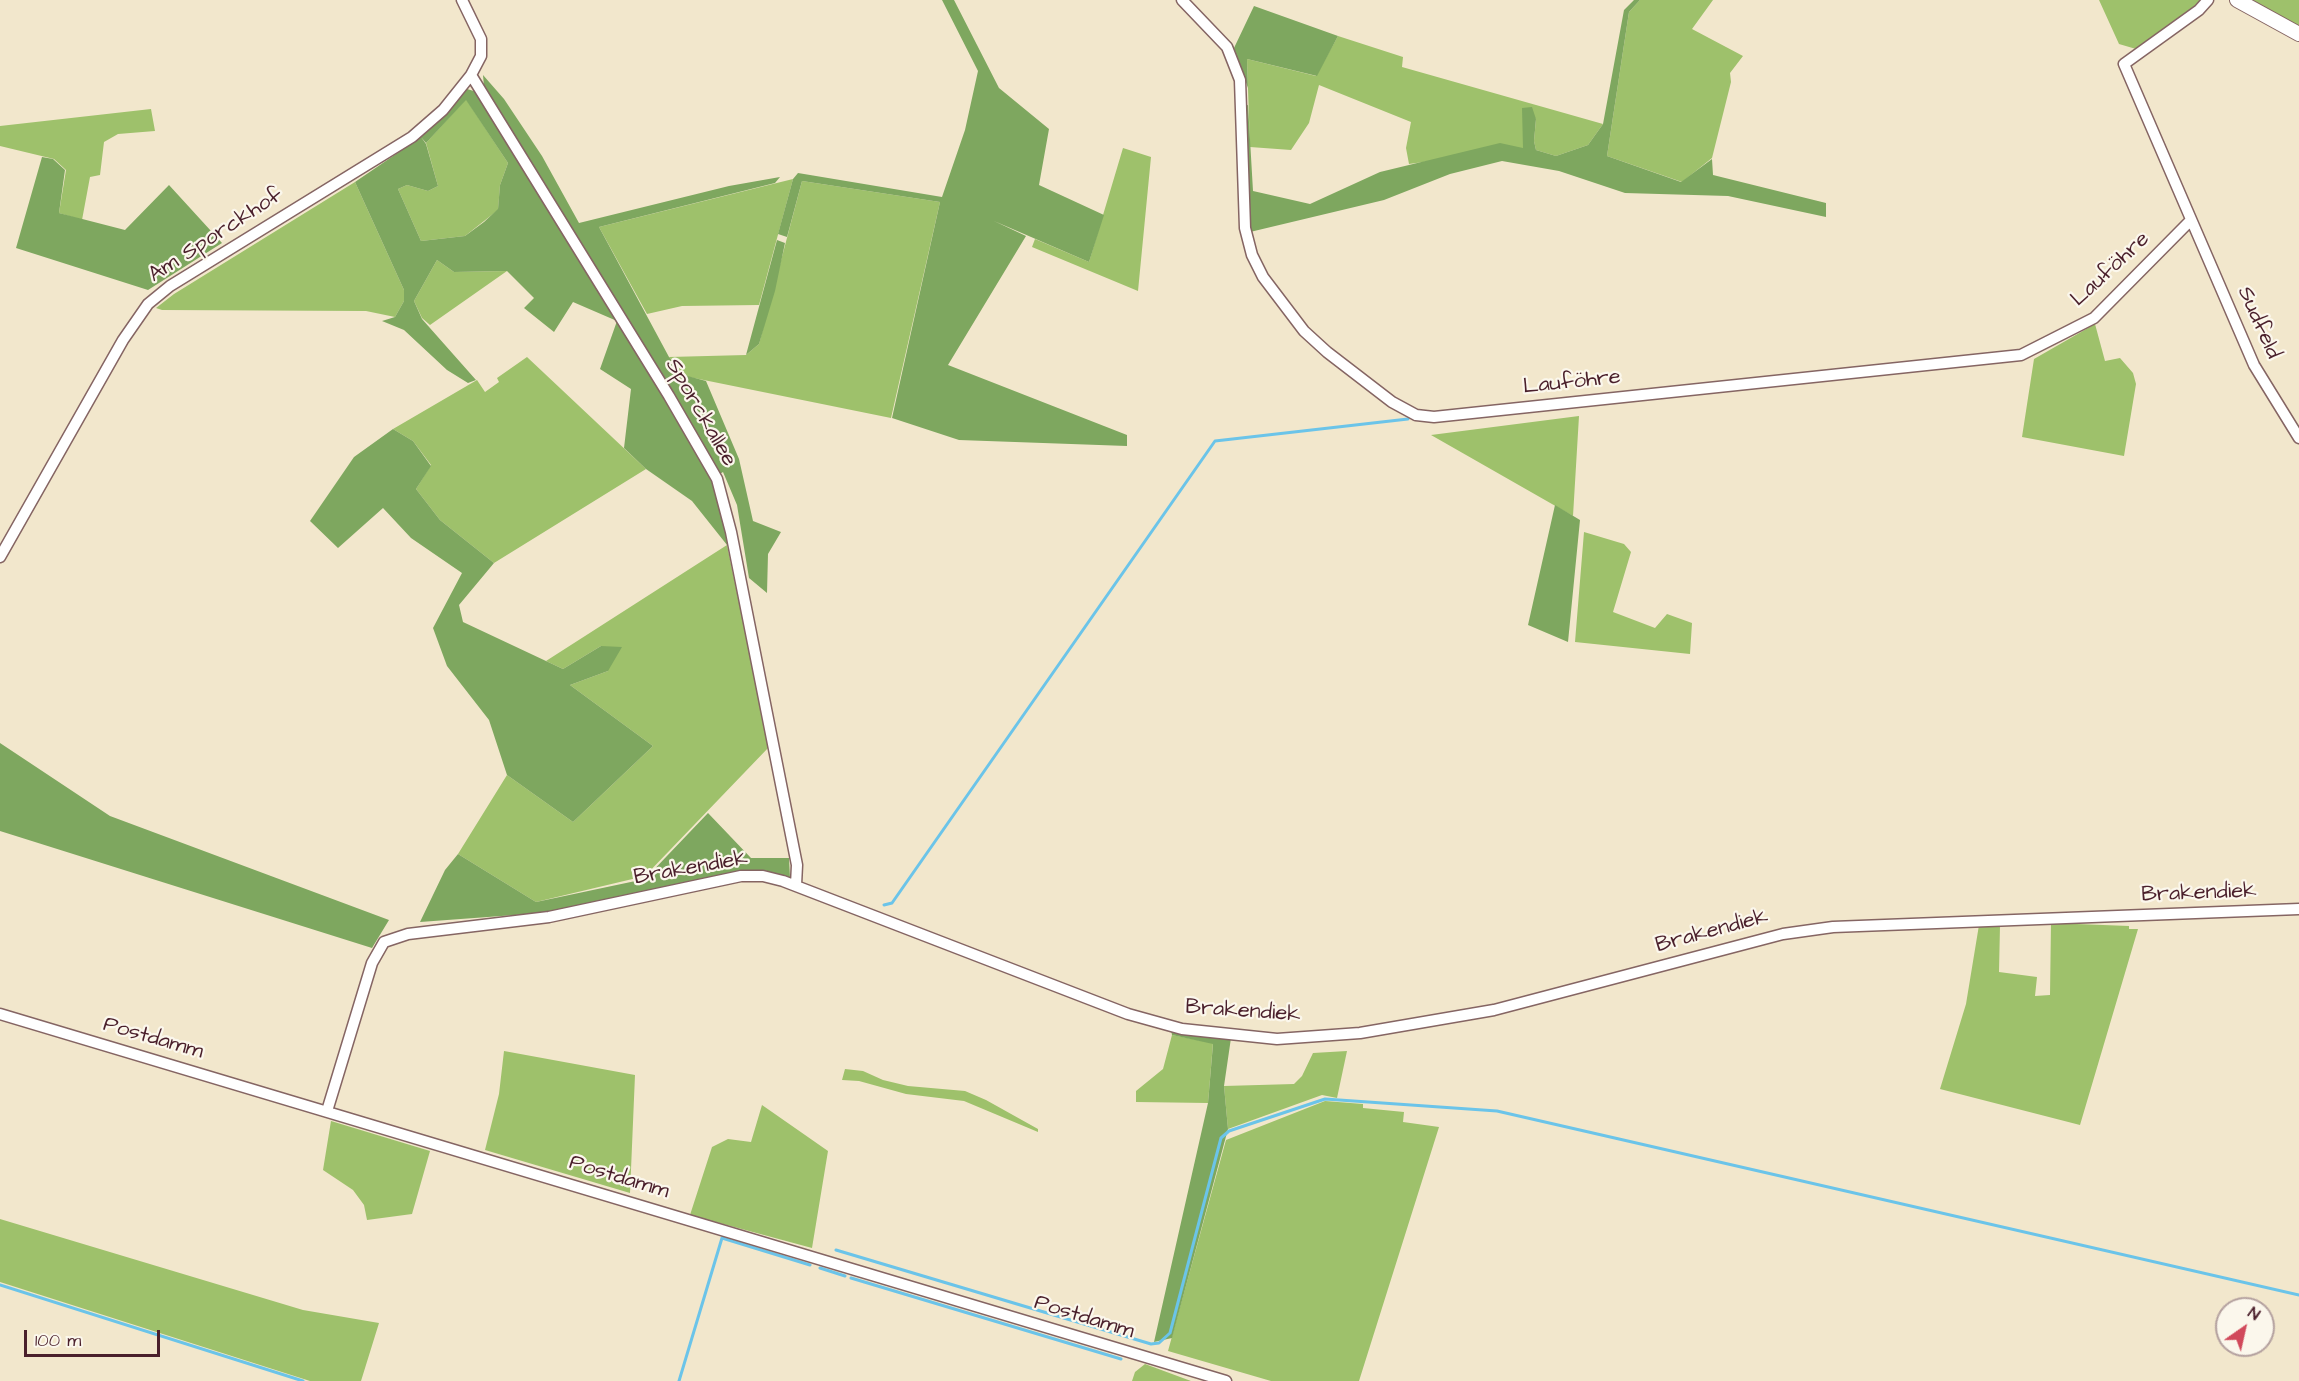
<!DOCTYPE html>
<meta charset="utf-8">
<style>
body{margin:0}
#map{position:relative;width:2299px;height:1381px;overflow:hidden;background:#f2e7cc;font-family:"Architects Daughter",sans-serif}
canvas{display:block}
.north{position:absolute;left:2215px;top:1297px;width:60px;height:60px;box-sizing:border-box;background:#fbf7ec;border:2px solid #b4a19f;border-radius:50%;rotate:34deg;font-size:16px;font-weight:700;line-height:24px;text-align:center;color:#4a1f2b}
.north::after{content:'';display:block;margin:auto;width:21px;height:27px;background:#d1495b;clip-path:polygon(50% 0,100% 100%,50% 72%,0 100%)}
.scale{position:absolute;left:24px;top:1330px;width:136px;height:27px;box-sizing:border-box;border:3px solid #4a1f2b;border-top:0;padding-left:8px;font-size:18px;line-height:21px;white-space:nowrap;color:#4a1f2b;-webkit-text-stroke:4px #fbf7ec;paint-order:stroke}
</style>
<div id="map">
<canvas width="2299" height="1381"></canvas>
<div class="north">N</div>
<div class="scale">100 m</div>
</div>
<script>
const c = document.querySelector('canvas').getContext('2d');
c.lineJoin = 'round';
function fillPath(path, color) {
  c.fillStyle = color;
  c.fill(path, 'evenodd');
}
function poly(rows) {
  const path = new Path2D();
  for (const r of rows) {
    path.moveTo(r[0], r[1]);
    for (let i = 2; i < r.length; i += 2) path.lineTo(r[i], r[i + 1]);
  }
  return path;
}
function trace(path, color, width, dash) {
  c.strokeStyle = color;
  c.lineWidth = width;
  c.lineCap = dash ? 'butt' : 'round';
  c.setLineDash(dash || []);
  c.stroke(path);
}
function drawText(font, color, halo, rows, align = 'center') {
  c.font = font + ' "Architects Daughter",sans-serif';
  c.lineWidth = 4.5;
  c.setLineDash([]);
  c.textBaseline = 'middle';
  c.strokeStyle = halo;
  c.fillStyle = color;
  for (const [text, x, y, turn = 0] of rows) {
    c.save();
    c.translate(x, y);
    c.rotate((+turn || 0) * Math.PI / 180);
    c.textAlign = isNaN(turn) ? turn : align;
    if (halo) c.strokeText(text, 0, 0);
    c.fillText(text, 0, 0);
    c.restore();
  }
}
fillPath(poly([
 [1640,0,1713,0,1692,29,1743,56,1730,73,1731,82,1712,158,1682,182,1607,156,1629,12],
 [2099,0,2201,0,2197,8,2136,49,2119,44],
 [2248,0,2299,0,2299,27],
 [1338,36,1403,57,1402,67,1603,124,1588,145,1556,156,1536,150,1534,141,1536,119,1523,108,1523,148,1409,164,1406,148,1411,122,1319,85,1309,123,1291,150,1250,147,1247,59,1316,76],
 [466,99,508,163,500,185,498,210,465,236,421,241,398,189,407,185,428,191,438,186,426,143],
 [151,109,155,131,118,134,104,142,100,175,90,177,82,220,59,213,66,170,54,159,0,146,0,126],
 [1123,148,1151,157,1138,291,1032,247,1035,239,1089,262],
 [793,179,759,305,682,306,647,314,599,227],
 [802,181,940,202,891,418,684,376,669,357,746,355,759,344],
 [355,182,404,290,404,301,395,317,366,311,162,310,156,308,174,294],
 [437,260,454,272,507,271,430,325,422,318,414,301],
 [2095,324,2105,361,2120,358,2133,373,2136,384,2124,456,2022,437,2034,359],
 [527,357,646,469,494,563,440,520,416,489,431,465,413,441,393,429,477,380,485,392,499,382,497,378],
 [1579,416,1573,516,1431,435],
 [1584,532,1624,544,1631,552,1613,612,1655,628,1667,614,1692,623,1690,654,1575,642],
 [727,545,769,747,645,876,536,902,458,854,507,775,573,822,653,746,570,685,608,671,601,646,563,669,546,661],
 [2051,923,2129,926,2129,929,2138,929,2080,1125,1940,1089,1966,1004,1979,925,2000,926,1999,972,2037,977,2035,996,2050,995],
 [1172,1035,1213,1043,1208,1103,1136,1102,1136,1091,1163,1069],
 [504,1051,635,1075,630,1193,485,1150,499,1094],
 [1347,1051,1337,1098,1322,1095,1228,1129,1224,1086,1294,1084,1302,1076,1313,1053],
 [845,1069,863,1071,883,1080,908,1086,965,1091,986,1100,1038,1129,1038,1132,964,1101,906,1094,859,1081,842,1080],
 [1325,1101,1363,1104,1363,1108,1404,1112,1403,1122,1439,1127,1359,1381,1271,1381,1168,1351,1226,1140],
 [762,1105,828,1151,812,1248,690,1215,712,1147,728,1139,751,1142],
 [331,1121,430,1151,412,1214,367,1220,364,1205,353,1190,323,1170],
 [0,1219,303,1310,379,1323,361,1381,310,1381,0,1282],
 [1145,1364,1191,1381,1132,1381,1135,1372]
]), '#9ec16b');
fillPath(poly([
 [942,0,954,0,999,88,1049,129,1039,185,1104,215,1089,262,994,221,1026,236,948,365,1127,435,1127,446,959,440,892,418,940,202,802,181,787,237,778,234,793,179,798,173,942,197,965,130,978,71],
 [1634,0,1640,0,1629,12,1607,156,1681,182,1712,159,1713,175,1826,203,1826,217,1728,196,1625,193,1559,171,1502,161,1450,174,1384,200,1250,232,1244,106,1248,105,1253,191,1310,204,1380,172,1500,143,1523,148,1522,108,1532,107,1536,119,1534,141,1536,150,1556,156,1588,145,1603,124,1624,10],
 [1254,6,1338,36,1317,76,1247,59,1248,88,1234,48],
 [483,75,504,99,542,156,579,223,729,186,780,177,775,183,599,227,669,357,684,375,706,381,739,459,753,521,781,532,768,554,767,593,749,578,737,505,723,472,712,479,728,534,727,545,692,501,646,469,624,448,631,389,600,369,617,321,573,302,554,332,524,308,534,298,507,271,454,272,437,260,414,301,422,319,476,380,468,383,447,370,404,330,382,321,395,317,404,301,404,290,355,182,421,137,426,144,438,186,428,191,407,185,398,189,421,241,465,236,484,222,498,209,500,185,508,163,466,100,426,143,421,137,467,89,477,92,539,176,484,87],
 [42,157,53,159,65,170,59,213,125,230,169,185,222,243,148,290,16,248],
 [777,240,785,243,775,291,759,344,746,355],
 [393,429,413,441,431,466,416,489,440,520,494,563,459,605,463,622,563,669,601,646,622,647,608,671,570,685,653,746,573,822,507,775,489,720,447,666,433,628,462,573,411,538,383,508,338,548,310,521,354,457],
 [1555,505,1580,520,1568,642,1528,625],
 [0,743,110,816,389,920,372,948,0,831],
 [708,813,751,858,789,858,790,878,764,870,743,870,542,913,420,922,445,870,458,854,536,902,645,879],
 [1171,1030,1231,1038,1224,1086,1228,1129,1172,1338,1154,1342,1208,1103,1213,1044,1172,1035]
]), '#7ea75f');
trace(poly([
 [884,905,892,903,1215,441,1408,419],
 [836,1250,1151,1344,1159,1343,1170,1333,1221,1138,1229,1131,1325,1099,1497,1111,2299,1295],
 [820,1268,845,1276],
 [851,1278,1121,1359],
 [0,1285,303,1381],
 [679,1381,722,1238,810,1265]
]), '#6bc4e9', 3);
const minor = poly([
 [1182,0,1227,47,1240,80,1245,228,1252,255,1263,277,1304,331,1327,352,1392,402,1416,415,1434,417,2021,355,2094,318,2191,220],
 [2208,0,2199,10,2124,64,2254,365,2299,438],
 [471,75,669,396,717,479,731,532,797,865,796,885],
 [0,557,123,340,148,304,170,286,412,137,443,110,471,75,481,56,481,39,462,0],
 [0,1014,1226,1381],
 [327,1111,372,963,384,942,408,934,549,917,741,876,763,876,783,881,1128,1014,1182,1029,1277,1039,1360,1033,1494,1010,1783,934,1833,927,2299,909]
]);
const tertiary = poly([
 [2237,0,2299,34]
]);
trace(minor, '#856563', 13);
trace(tertiary, '#856563', 16);
trace(minor, '#fff', 10);
trace(tertiary, '#fff', 14);
drawText('22px', '#4a1f2b', '#fbf7ec', [
 ["Am Sporckhof",216,236,-33],
 ["Lauföhre",2111,270,-43],
 ["Sudfeld",2258,323,66],
 ["Lauföhre",1572,383,-6],
 ["Sporckallee",700,413,60],
 ["Brakendiek",691,869,-10],
 ["Brakendiek",2199,894,-2],
 ["Brakendiek",1712,932,-15],
 ["Brakendiek",1243,1012,4],
 ["Postdamm",153,1039,16],
 ["Postdamm",619,1178,17],
 ["Postdamm",1084,1318,17]
]);
</script>
